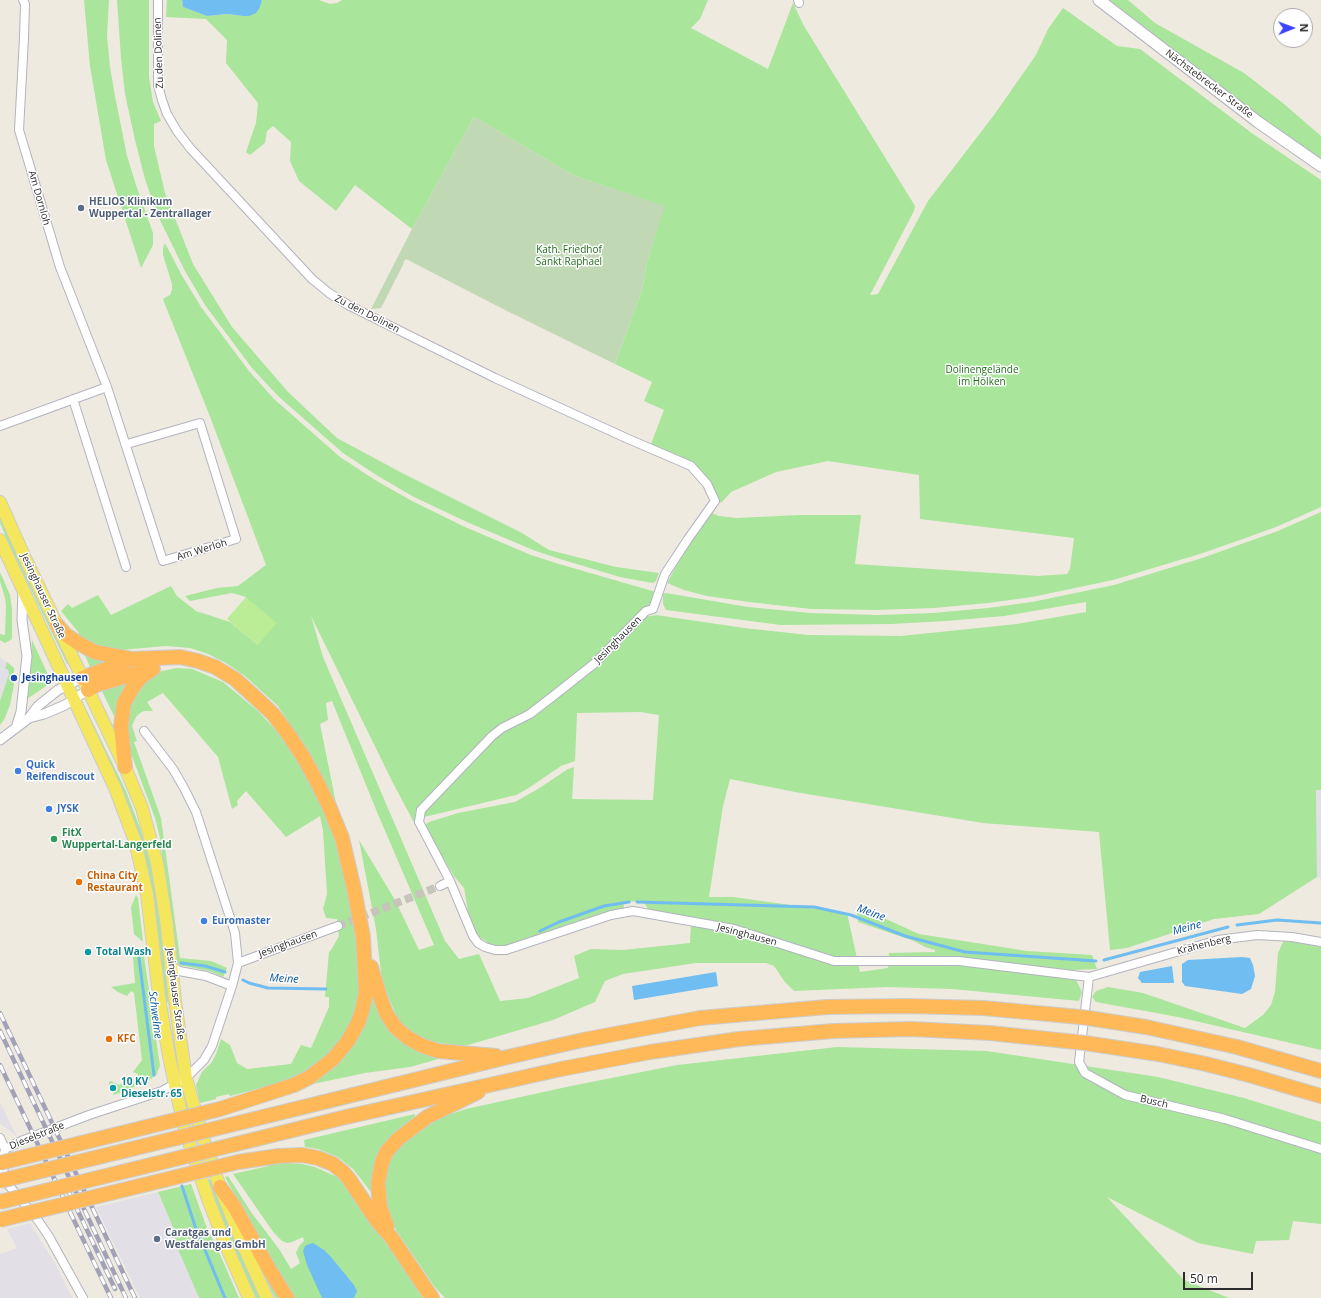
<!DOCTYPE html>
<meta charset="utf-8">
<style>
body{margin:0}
#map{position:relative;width:1321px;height:1298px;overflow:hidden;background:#eeeadf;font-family:"Open Sans",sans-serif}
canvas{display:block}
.north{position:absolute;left:1273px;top:8px;width:40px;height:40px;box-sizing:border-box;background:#fff;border:1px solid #ababab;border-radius:50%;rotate:89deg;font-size:11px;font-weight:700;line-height:16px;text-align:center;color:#2c2c2c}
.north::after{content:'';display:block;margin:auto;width:14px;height:18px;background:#3c44fe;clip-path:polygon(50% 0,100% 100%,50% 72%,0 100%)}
.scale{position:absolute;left:1183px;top:1272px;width:70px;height:18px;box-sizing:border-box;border:2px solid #2c2c2c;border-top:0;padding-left:5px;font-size:12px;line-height:14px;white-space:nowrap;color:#2c2c2c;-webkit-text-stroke:3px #fff;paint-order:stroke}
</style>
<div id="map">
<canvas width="1321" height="1298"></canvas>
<div class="north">N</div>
<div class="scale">50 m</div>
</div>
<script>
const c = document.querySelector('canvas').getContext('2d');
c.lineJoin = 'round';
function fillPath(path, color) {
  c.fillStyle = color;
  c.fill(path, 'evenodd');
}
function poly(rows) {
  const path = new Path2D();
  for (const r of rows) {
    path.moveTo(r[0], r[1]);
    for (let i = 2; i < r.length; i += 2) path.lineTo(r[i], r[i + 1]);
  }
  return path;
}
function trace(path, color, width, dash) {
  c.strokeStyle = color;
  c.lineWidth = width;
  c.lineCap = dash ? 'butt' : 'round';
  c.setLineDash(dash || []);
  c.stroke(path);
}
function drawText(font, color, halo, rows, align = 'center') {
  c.font = font + ' "Open Sans",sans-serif';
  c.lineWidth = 3;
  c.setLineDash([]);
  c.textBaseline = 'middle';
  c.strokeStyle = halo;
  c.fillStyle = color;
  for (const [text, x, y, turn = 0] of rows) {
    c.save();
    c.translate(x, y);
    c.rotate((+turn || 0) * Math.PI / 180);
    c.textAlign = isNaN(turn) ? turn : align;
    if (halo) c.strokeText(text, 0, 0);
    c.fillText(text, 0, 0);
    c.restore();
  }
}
fillPath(poly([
 [0,657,7,662,5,667,8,670,9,674,0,701],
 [1316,790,1321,790,1321,879,1317,877],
 [0,1102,16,1135,0,1124],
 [158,1192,175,1232,174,1240,199,1298,140,1298,96,1207],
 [30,1223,56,1265,72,1298,0,1298,0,1254,17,1248,7,1229]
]), '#e2dfe7');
fillPath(poly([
 [84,0,109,0,107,36,110,67,115,96,127,156,136,185,153,233,153,245,141,268,106,160,90,66],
 [117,0,149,0,149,77,153,102,161,121,154,124,154,146,165,193,193,264,232,327,288,392,337,438,402,473,522,533,549,550,616,567,659,573,656,581,653,583,620,577,560,559,533,550,467,522,414,497,378,476,343,453,278,396,252,368,205,305,185,271,157,214,145,179,135,140,125,94,121,58],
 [167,0,182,0,183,7,207,16,227,14,243,16,260,7,262,0,319,0,330,4,337,3,342,0,708,0,700,19,691,28,768,69,793,3,804,26,915,206,914,211,870,295,878,294,928,201,994,115,1036,55,1048,29,1063,8,1117,46,1140,49,1253,134,1321,180,1321,507,1276,527,1240,540,1200,554,1113,580,1032,597,988,603,933,608,878,610,811,609,749,602,707,596,684,590,667,583,694,533,712,513,719,516,737,518,799,515,861,515,855,564,1038,576,1067,574,1070,569,1074,538,920,519,919,475,828,461,776,472,731,492,721,503,693,464,680,456,651,444,664,410,644,401,652,382,615,364,642,290,647,262,664,206,575,176,474,117,412,229,355,185,336,211,299,181,290,161,291,142,273,126,267,131,265,143,250,155,246,152,256,123,258,103,226,63,227,40,206,19,166,17],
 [1109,0,1128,0,1155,23,1244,73,1284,104,1321,136,1321,160,1265,121],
 [165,243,181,274,201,307,249,371,274,399,340,457,375,480,412,501,465,527,531,555,559,564,656,592,654,600,597,657,528,711,490,733,478,744,416,810,415,815,419,832,393,783,311,616,323,657,445,941,459,959,479,954,500,1001,528,998,579,978,574,956,591,949,623,950,690,943,691,923,650,912,643,901,623,902,624,908,566,925,512,946,501,946,490,944,479,937,473,927,469,917,464,888,454,876,427,832,425,825,429,822,458,813,515,802,538,789,568,769,574,767,572,799,653,800,659,715,640,712,577,713,575,761,561,766,527,789,516,795,424,817,424,813,428,806,500,733,528,719,645,617,656,615,744,628,808,635,901,636,1017,624,1086,612,1086,602,1004,616,946,621,891,624,781,625,666,610,663,604,663,594,666,593,748,607,810,613,878,615,933,613,988,608,1032,602,1114,585,1202,558,1278,531,1321,512,1321,790,1316,790,1317,877,1259,914,1214,919,1127,948,1110,950,1099,832,983,823,795,792,730,779,723,806,709,897,733,897,847,913,860,972,888,968,889,953,935,952,935,950,925,947,914,941,858,922,857,911,866,910,919,934,1027,951,1092,955,1097,969,1071,970,1082,992,1079,1001,952,989,887,987,794,991,785,982,774,966,766,963,696,963,623,974,605,981,595,1002,553,1020,468,1045,455,1046,430,1041,407,1030,398,1020,382,981,376,929,359,840,395,900,419,950,434,945,377,812,332,701,326,703,328,720,320,724,337,808,315,765,278,706,245,676,226,663,208,654,190,648,166,646,109,651,78,636,79,633,61,611,68,604,72,608,98,595,111,615,171,586,177,596,196,611,230,622,258,645,246,597,232,593,190,601,185,596,217,588,238,586,266,565,209,414,164,302,163,299,170,295,172,290,172,284,163,255,163,248],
 [0,515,11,542,69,663,67,664,8,542,0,523],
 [0,572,10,595,12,609,12,639,5,643,0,640,0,634,5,635,6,605,5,598,0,581],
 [32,640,51,681,49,684,27,699],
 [84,653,107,660,107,662,90,667],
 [7,662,14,668,14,684,10,705,4,720,0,725,0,701,9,674,8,670,5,668],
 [177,668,192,669,223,682,258,711,284,739,298,761,317,793,331,826,339,850,348,890,360,954,362,983,358,1004,350,1025,333,1051,299,1078,230,1096,229,1094,216,1097,216,1099,200,1103,196,1085,202,1072,212,1062,216,1054,221,1039,230,1045,237,1063,247,1069,291,1064,301,1045,311,1048,329,1007,329,997,325,997,329,952,331,950,339,936,337,919,326,918,323,909,327,894,323,830,320,816,286,837,246,791,237,801,238,805,232,809,218,757,163,693,147,702,153,711,144,711,140,713,136,717,132,726,137,741,134,742,161,818,180,958,211,961,227,968,223,977,209,971,179,965,176,960,173,929,163,866,161,842,155,818,129,748,127,712,136,691,150,677,162,671],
 [130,681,115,718,101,689],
 [84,708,86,709,126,791,140,828,149,856,159,903,170,1005,169,1005,165,998,149,877,144,854,128,805],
 [136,895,138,898,143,942,134,934,131,907],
 [1284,940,1321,947,1321,1050,1178,1017,1096,1002,1092,997,1096,991,1108,987,1143,993,1245,1028,1263,1015,1271,1005,1275,992,1278,953],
 [144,956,160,1066,156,1075,148,1081,114,1095,109,1085,109,1082,111,1081,119,1085,137,1078,138,1074,133,1072,142,1060,134,993,131,991,127,996,118,992,111,987,135,983,133,957],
 [370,987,398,1038,407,1046,415,1050,442,1058,410,1067,365,1073,308,1085,327,1072],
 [837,1047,987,1051,1158,1077,1244,1098,1321,1122,1321,1224,1293,1221,1289,1240,1256,1241,1253,1254,1198,1243,1107,1197,1184,1280,1229,1298,445,1298,434,1286,396,1230,389,1214,384,1187,386,1170,392,1155,398,1146,420,1128,436,1119,466,1109,571,1086,677,1065],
 [415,1114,415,1116,394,1134,374,1172,371,1192,353,1169,338,1157,318,1149,305,1147,304,1140],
 [284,1163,302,1164,315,1167,339,1178,349,1187,371,1222,424,1298,295,1298,266,1252,225,1177,228,1176,251,1212,279,1249,291,1269,300,1263,296,1253,299,1246,304,1241,303,1237,292,1242,287,1243,282,1241,274,1233,233,1174,269,1166,269,1164],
 [208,1180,212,1180,228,1223,260,1298,256,1298,230,1240],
 [191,1184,208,1231,215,1243,239,1298,199,1298,174,1240,175,1232,158,1192],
 [251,1249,282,1298,275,1298]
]), '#a9e59a');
fillPath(poly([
 [474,117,575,176,665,206,647,262,642,290,615,364,501,308,406,259,403,262,404,263,381,308,371,309,412,229]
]), '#c1d8b5');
fillPath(poly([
 [246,597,277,623,258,645,227,619]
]), '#bbed96');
fillPath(poly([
 [182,0,262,0,260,7,256,13,249,16,243,16,227,14,207,16,183,7],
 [1242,957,1250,958,1253,965,1255,976,1251,989,1242,994,1185,986,1182,982,1182,964,1188,960],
 [1172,966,1174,983,1142,983,1138,978,1140,972],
 [716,972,718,986,634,1000,632,986],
 [313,1243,324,1250,331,1257,354,1285,357,1291,354,1298,322,1298,307,1265,303,1251,305,1246,309,1244]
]), '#70bdf2');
trace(poly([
 [637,902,814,907,851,915,905,936,965,952,1096,961],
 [1237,925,1277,920,1321,923],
 [540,931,559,922,604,906,629,902],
 [139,958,154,1075],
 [1104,960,1228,927],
 [181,963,205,966,225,972],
 [243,980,249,983,268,988,326,989],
 [182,1186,195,1226,225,1298]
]), '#70bdf2', 3);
trace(poly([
 [338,926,440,886]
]), '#c7c4bb', 8, [8, 4]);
const minor = poly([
 [23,0,25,4,24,38,19,130,60,267,107,387],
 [158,0,158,85,162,100,167,114,177,131,190,148,312,279,329,293,348,305,495,378,626,438,691,466,707,484,715,501,688,539,665,574,653,609,646,611,640,617,595,663,552,697,530,714,502,728,492,736,421,810,419,822,450,881,473,936,478,943,485,947,495,950,506,950,611,915,633,911,734,929,834,961,959,961,1089,977,1218,940,1257,935,1292,937,1321,942],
 [798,0,799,3],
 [73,399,126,567],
 [0,426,107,387,163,561,236,539,200,423,127,444],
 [440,886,450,881],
 [238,963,338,926],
 [171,966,179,971,206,976,232,986],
 [1089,977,1079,1062,1085,1073,1125,1095,1225,1119,1321,1149],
 [0,1138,5,1149],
 [83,1298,48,1235,37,1219,6,1182,2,1163,5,1149,21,1141,89,1115,162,1091,186,1078,204,1060,212,1046,232,986,238,963,235,933,196,812,184,788,173,769,144,731]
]);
const tertiary = poly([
 [29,718,44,714,65,705,88,690],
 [16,728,21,712,27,656,22,620,23,591],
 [0,740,29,718,38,706,58,690,82,678]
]);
const secondary = poly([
 [1099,0,1258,122,1321,166]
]);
const primary = poly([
 [0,502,25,558,125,767,142,808,157,863,166,919,175,1001,186,1078,202,1135,220,1187,244,1247,267,1298],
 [0,540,115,788,135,841,147,894,160,1004,169,1056,178,1099,185,1130,209,1202,230,1255,249,1298]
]);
const motorway = poly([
 [57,625,66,635,78,643,95,652,132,659,180,657,198,661,215,667,235,679,256,698,273,714,288,734,304,758,318,784,329,806,342,838,354,889,363,937,366,992,362,1011,358,1023,348,1041,333,1059,310,1077,294,1085,220,1109],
 [82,678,130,660],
 [88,690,96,685,148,670],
 [125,767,121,726,124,703,133,687,142,676,153,669],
 [371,967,380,997,386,1013,395,1027,408,1038,423,1046,438,1051,496,1056],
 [1088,1018,1146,1027,1237,1047,1321,1071],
 [1085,1043,1158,1054,1206,1064,1249,1075,1321,1096],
 [226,1126,508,1057,583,1040,700,1018,827,1007,906,1006,983,1008,1080,1017],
 [232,1145,346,1117,561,1069,650,1052,739,1039,833,1031,911,1029,990,1033,1076,1042],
 [238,1162,278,1156,302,1155,318,1158,333,1164,344,1173,349,1179,377,1221,391,1237,432,1298],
 [220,1187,234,1206,269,1269,287,1298],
 [387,1226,380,1207,378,1183,382,1162,387,1151,398,1139,427,1117,478,1092]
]);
trace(minor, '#b2b3c0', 10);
trace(tertiary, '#b2b3c0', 11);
trace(secondary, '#b2b3c0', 13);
trace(primary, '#ccc', 14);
trace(motorway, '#ccc', 16);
trace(minor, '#fff', 8);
trace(tertiary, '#fff', 9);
trace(secondary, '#fff', 11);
trace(primary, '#f4e75e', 12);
trace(motorway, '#ffb959', 14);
const rail = poly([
 [0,1013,135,1298],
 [0,1031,126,1298],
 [0,1065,111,1298],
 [67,1188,115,1289]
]);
trace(rail, '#a1a1b7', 4.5);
trace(rail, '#fff', 3, [9]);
const motorwayBridge = poly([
 [1080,1017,1088,1018],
 [1076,1042,1085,1043],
 [0,1163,220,1109],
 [0,1181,226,1126],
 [0,1202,232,1145],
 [0,1220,238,1162]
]);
trace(motorwayBridge, '#ccc', 16, []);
trace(motorwayBridge, '#ffb959', 14);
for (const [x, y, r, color] of [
 [81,208,4,"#5c6f8a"],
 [14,678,4,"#1a4fb4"],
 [18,771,4,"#3f7fe0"],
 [49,809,4,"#3f7fe0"],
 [54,839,4,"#2e9e5b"],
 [79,882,4,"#e8710a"],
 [204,921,4,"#3f7fe0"],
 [88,952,4,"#0f9aa8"],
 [109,1039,4,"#e8710a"],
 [113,1088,4,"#0f9aa8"],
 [157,1239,4,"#5c6f8a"]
]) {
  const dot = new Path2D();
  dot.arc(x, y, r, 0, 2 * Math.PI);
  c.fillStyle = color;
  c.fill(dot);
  trace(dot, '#fff', 1.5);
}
drawText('10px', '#2c2c2c', '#fff', [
 ["Zu den Dolinen",159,53,-92],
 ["Nächstebrecker Straße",1209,84,37],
 ["Am Dornloh",39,198,74],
 ["Zu den Dolinen",367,314,27],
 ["Am Werloh",202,550,-17],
 ["Jesinghauser Straße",43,596,65],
 ["Jesinghausen",618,640,-45],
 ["Jesinghausen",747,935,15],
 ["Jesinghausen",288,944,-20],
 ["Krähenberg",1204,945,-14],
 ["Jesinghauser Straße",175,994,83],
 ["Busch",1154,1102,13],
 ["Dieselstraße",37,1136,-22]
]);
drawText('bold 10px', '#4e5e75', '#fff', [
 ["HELIOS Klinikum",89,202],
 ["Wuppertal - Zentrallager",89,214],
 ["Caratgas und",165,1233],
 ["Westfalengas GmbH",165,1245]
], 'left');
drawText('10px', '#1e6d19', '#fff', [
 ["Kath. Friedhof",569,250],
 ["Sankt Raphael",569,262],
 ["Dolinengelände",982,370],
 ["im Hölken",982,382]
]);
drawText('bold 10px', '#164399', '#fff', [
 ["Jesinghausen",22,678]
], 'left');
drawText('bold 10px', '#366cbe', '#fff', [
 ["Quick",26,765],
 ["Reifendiscout",26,777],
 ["JYSK",57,809],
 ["Euromaster",212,921]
], 'left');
drawText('bold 10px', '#27864d', '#fff', [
 ["FitX",62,833],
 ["Wuppertal-Langerfeld",62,845]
], 'left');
drawText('bold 10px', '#c56008', '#fff', [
 ["China City",87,876],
 ["Restaurant",87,888],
 ["KFC",117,1039]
], 'left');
drawText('bold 10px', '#0d838f', '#fff', [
 ["Total Wash",96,952],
 ["10 KV",121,1082],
 ["Dieselstr. 65",121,1094]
], 'left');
drawText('italic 11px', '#0a58a2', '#fff', [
 ["Meine",871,913,20],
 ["Meine",1187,928,-15],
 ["Meine",284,979,3],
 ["Schwelme",155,1015,83]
]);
</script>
